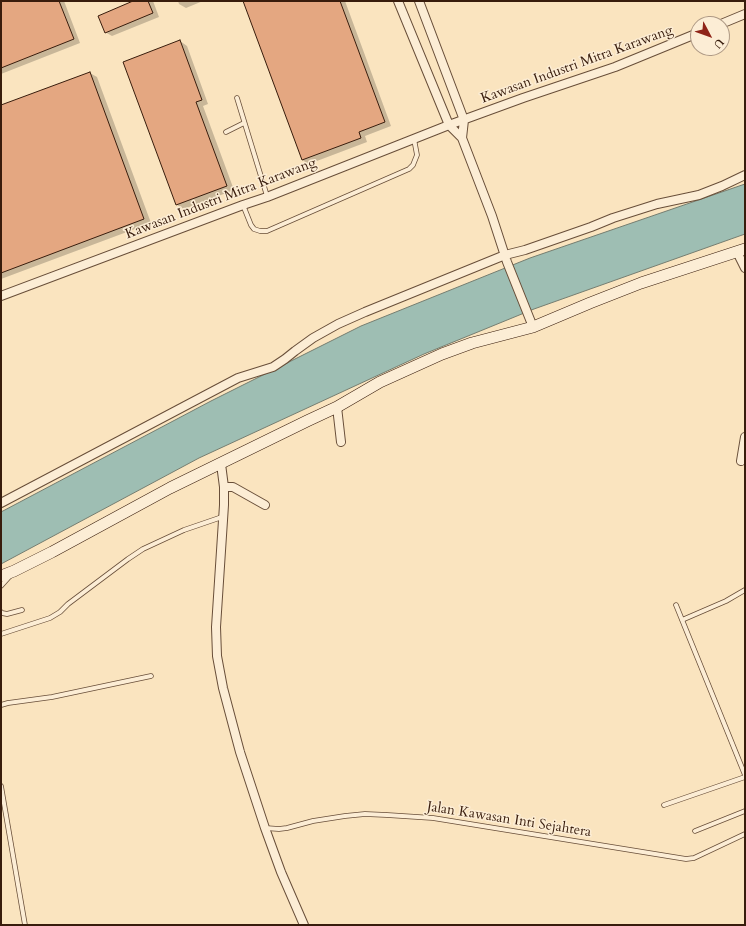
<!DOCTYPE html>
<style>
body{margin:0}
#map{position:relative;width:746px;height:926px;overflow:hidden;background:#fae4bf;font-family:Cardo,serif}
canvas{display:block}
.frame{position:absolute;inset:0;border:2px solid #381c0c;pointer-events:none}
.north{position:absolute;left:690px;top:16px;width:40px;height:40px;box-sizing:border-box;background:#fcedd5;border:1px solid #ae9985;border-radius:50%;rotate:131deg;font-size:11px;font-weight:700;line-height:16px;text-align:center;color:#381c0c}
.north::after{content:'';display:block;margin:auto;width:14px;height:18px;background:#8f2418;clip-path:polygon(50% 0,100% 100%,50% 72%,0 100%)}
</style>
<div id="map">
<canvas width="746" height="926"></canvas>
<div class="frame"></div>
<div class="north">U</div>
</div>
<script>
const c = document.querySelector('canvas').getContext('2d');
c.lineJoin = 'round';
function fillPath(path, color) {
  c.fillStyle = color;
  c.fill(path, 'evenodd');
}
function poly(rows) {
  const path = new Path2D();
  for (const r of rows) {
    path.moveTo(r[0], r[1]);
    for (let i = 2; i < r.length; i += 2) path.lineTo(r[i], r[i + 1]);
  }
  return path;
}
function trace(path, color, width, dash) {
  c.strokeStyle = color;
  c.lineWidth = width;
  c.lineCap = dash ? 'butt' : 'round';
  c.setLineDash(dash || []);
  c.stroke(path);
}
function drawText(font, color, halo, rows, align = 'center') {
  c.font = font + ' Cardo,serif';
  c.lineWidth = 3;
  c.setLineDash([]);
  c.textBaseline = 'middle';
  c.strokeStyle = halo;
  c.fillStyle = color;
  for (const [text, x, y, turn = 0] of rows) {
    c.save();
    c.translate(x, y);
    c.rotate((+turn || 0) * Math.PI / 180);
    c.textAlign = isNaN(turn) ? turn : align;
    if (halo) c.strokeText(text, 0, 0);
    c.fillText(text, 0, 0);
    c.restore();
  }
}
const water = poly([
 [745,184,745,234,534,309,424,354,199,458,1,564,1,512,211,401,361,326,530,258,745,184]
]);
fillPath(water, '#9ebeb3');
trace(water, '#757d70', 1);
fillPath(poly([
 [1,1,64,1,80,43,1,74],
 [136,1,153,1,159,17,112,36,105,32],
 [178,1,203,1,186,8,179,4],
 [244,1,345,1,391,126,365,136,367,142,309,164,302,160],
 [180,41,187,46,208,104,203,106,234,190,184,209,177,205],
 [90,73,97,77,151,223,1,279,1,107]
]), '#0003');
const building = poly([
 [1,1,59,1,74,39,1,68,1,1],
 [133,1,148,1,153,13,105,33,98,16,133,1],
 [243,1,340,1,385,122,359,132,361,138,302,160,243,1],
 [180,40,202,100,196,102,227,186,176,205,123,62,180,40],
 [90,72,144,219,1,273,1,105,90,72]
]);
fillPath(building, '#e4a781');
trace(building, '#381c0c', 1);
const lane = poly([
 [237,98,267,196],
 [226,132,244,123],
 [243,205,251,225,254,229,260,231,267,231,409,169,413,165,417,155,414,139],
 [1,586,10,576],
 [676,605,745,775],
 [1,612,2,613,7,614,22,610],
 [682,620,726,601,745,590],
 [1,634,50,618,60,612,68,604,128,559,143,549,184,530,222,517],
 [1,705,8,703,52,697,151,676],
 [1,786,25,925],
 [664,805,745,777],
 [265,828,279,829,287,828,313,821,345,816,365,814,387,815,433,818,686,859,694,858,745,834],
 [695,831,745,811]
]);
const street = poly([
 [398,1,449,125,462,138,492,216,507,262,533,327],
 [419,1,464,120,462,138],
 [721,24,745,14],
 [737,252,745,268],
 [1,296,243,205,267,197,449,125,523,98,615,67,698,33],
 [337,407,341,442],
 [741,461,745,437],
 [221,464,224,487,224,505,216,627,217,656,223,688,240,752,265,828,281,872,304,925],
 [224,487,233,487,265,505],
 [1,503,238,378,273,367,285,359,295,351,313,338,338,324,365,312,505,255,525,250,591,227,613,218,657,204,699,195,722,186,745,175]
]);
const secondary = poly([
 [1,576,14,571,52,552,170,488,307,421,337,407,380,382,442,354,472,343,533,327,590,303,641,283,745,249]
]);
trace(lane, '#684e39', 5.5);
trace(street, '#684e39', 10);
trace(secondary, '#381c0c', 12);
trace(lane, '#fcedd5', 4);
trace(street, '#fcedd5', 8);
trace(secondary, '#fcedd5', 11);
drawText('14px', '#381c0c', '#fcedd5', [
 ["Kawasan Industri Mitra Karawang",577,65,-20],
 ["Kawasan Industri Mitra Karawang",221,199,-21],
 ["Jalan Kawasan Inti Sejahtera",509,820,9]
]);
</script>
